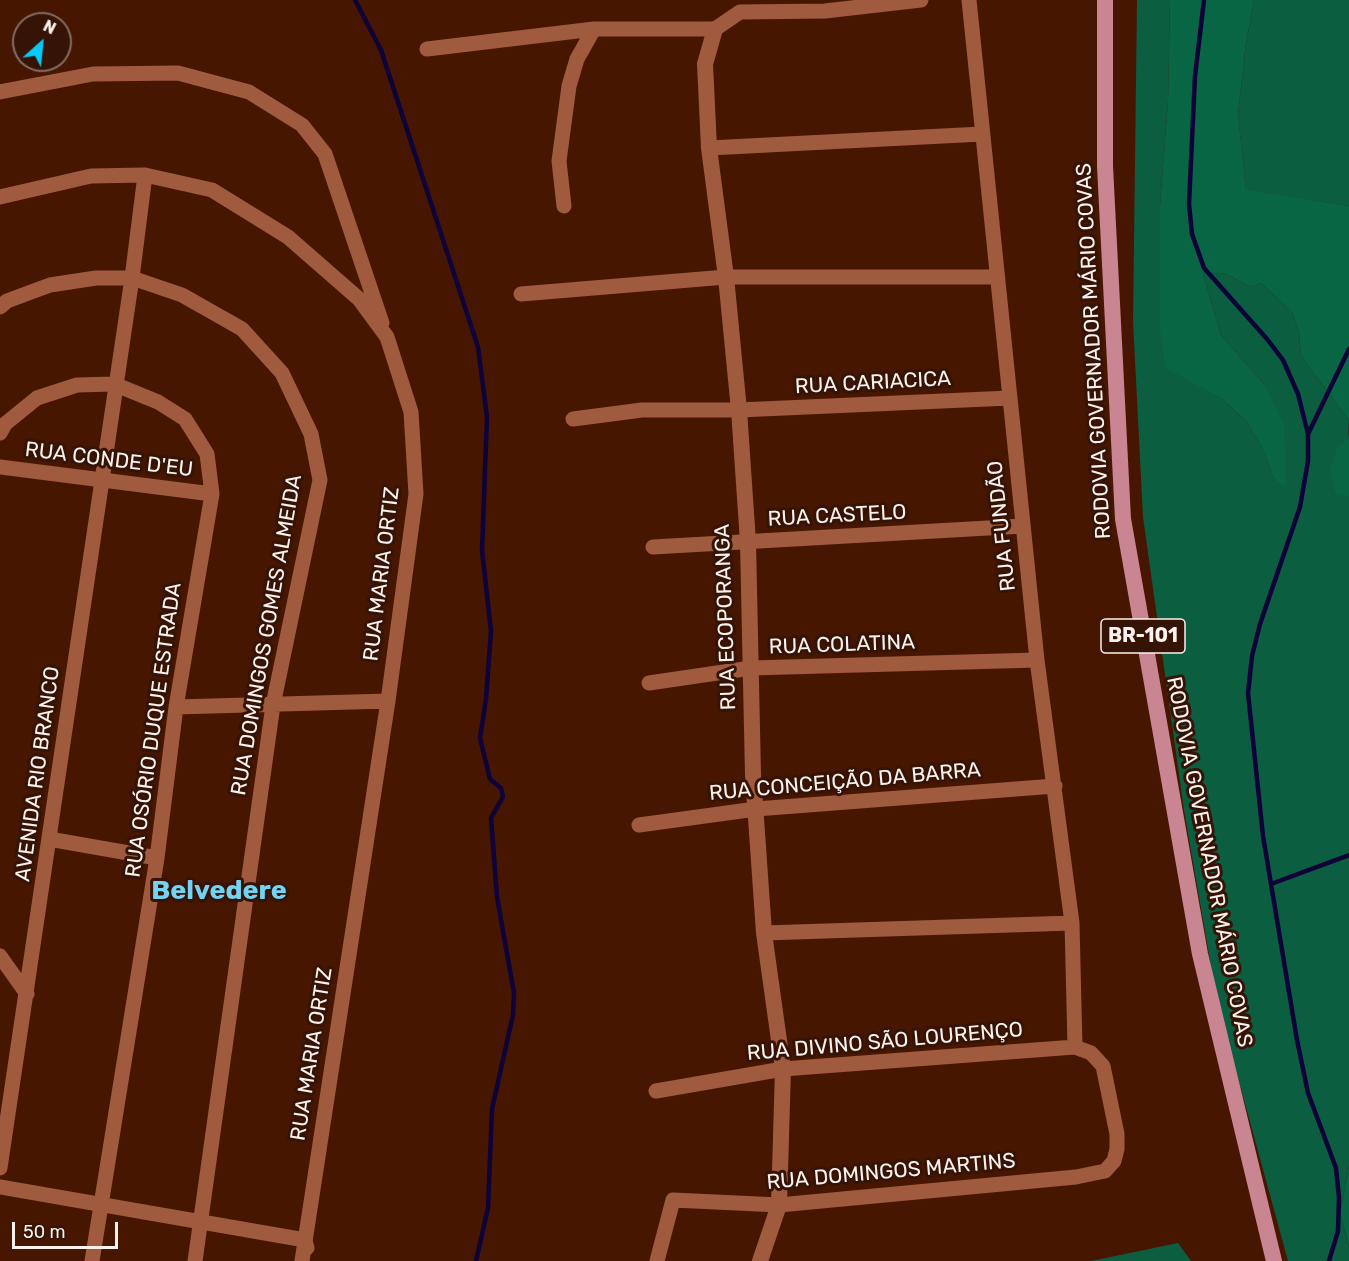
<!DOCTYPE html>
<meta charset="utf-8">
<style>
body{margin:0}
#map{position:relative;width:1349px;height:1261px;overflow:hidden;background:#471601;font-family:Rubik,sans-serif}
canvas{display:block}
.north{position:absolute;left:12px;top:12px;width:60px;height:60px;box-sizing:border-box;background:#351305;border:2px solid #846c63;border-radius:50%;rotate:27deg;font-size:16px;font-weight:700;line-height:24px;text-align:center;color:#fbf2ef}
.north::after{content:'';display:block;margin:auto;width:21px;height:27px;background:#04cbf9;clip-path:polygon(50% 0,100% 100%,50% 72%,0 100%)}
.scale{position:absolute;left:12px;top:1222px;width:106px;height:27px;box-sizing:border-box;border:3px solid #fbf2ef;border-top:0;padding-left:8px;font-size:18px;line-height:21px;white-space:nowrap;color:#fbf2ef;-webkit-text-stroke:4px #351305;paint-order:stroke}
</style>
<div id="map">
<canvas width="1349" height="1261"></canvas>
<div class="north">N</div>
<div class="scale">50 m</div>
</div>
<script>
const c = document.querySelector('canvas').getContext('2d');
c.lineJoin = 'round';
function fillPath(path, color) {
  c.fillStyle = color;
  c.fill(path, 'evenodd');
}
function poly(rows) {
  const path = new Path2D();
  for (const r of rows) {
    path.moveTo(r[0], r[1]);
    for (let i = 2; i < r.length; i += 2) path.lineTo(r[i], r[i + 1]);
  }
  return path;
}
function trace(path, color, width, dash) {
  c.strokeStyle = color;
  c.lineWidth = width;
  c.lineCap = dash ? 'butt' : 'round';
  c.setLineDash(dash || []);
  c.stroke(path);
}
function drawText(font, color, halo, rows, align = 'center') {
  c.font = font + ' Rubik,sans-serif';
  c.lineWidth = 6;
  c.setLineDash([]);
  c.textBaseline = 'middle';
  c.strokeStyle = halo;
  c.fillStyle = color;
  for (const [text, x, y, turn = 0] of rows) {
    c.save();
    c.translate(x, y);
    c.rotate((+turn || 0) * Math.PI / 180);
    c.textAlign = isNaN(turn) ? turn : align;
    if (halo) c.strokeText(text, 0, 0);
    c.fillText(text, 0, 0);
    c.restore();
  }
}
fillPath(poly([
 [1137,0,1170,0,1168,101,1160,205,1162,268,1197,384,1222,399,1247,422,1262,448,1275,481,1264,384,1221,335,1203,274,1224,273,1251,287,1261,283,1292,312,1299,332,1301,356,1349,420,1348,439,1336,494,1349,497,1349,1165,1340,1214,1349,1247,1349,1261,1288,1261,1217,1001,1184,810,1143,517,1133,321],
 [1254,0,1349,0,1349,206,1246,191,1238,114,1246,43],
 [1178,1243,1191,1261,1091,1261]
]), '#0b5e40');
fillPath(poly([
 [1170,0,1254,0,1246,43,1238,114,1246,190,1349,206,1349,420,1301,356,1299,332,1292,312,1261,283,1251,287,1224,273,1203,274,1221,335,1264,384,1284,425,1286,486,1275,481,1262,448,1247,422,1222,399,1166,368,1160,330,1160,205,1168,101],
 [1349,432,1349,497,1336,495,1330,469,1337,447,1348,439],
 [1349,1165,1349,1247,1340,1214]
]), '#086645');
trace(poly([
 [355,0,381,50,478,347,487,417,482,550,491,631,486,699,480,738,490,779,501,788,503,797,491,818,497,897,514,993,513,1015,492,1109,488,1208,476,1261],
 [1204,0,1195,76,1189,204,1192,234,1204,268,1267,339,1283,360,1298,394,1308,434,1308,461,1300,507,1260,624,1252,656,1248,693,1263,836,1297,1040,1308,1093,1336,1168,1339,1198,1338,1231,1329,1261],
 [1308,434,1349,349],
 [1271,884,1349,855]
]), '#0e0238', 4.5);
trace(poly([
 [969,0,1037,660,1072,923,1075,1047],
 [427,49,594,29,715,29,740,12,825,11,921,0],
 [0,92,93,74,178,73,249,92,302,125,325,154,382,323],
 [709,148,982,134],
 [0,197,91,176,145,175,212,190,288,237,359,299,387,337,411,412,416,494,388,701,302,1261],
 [564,206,559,161,569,86,577,59,594,29],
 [521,294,726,277,997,277],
 [0,307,7,301,50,285,96,278,132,278,182,295,242,329,282,373,311,434,320,480,273,705,195,1261],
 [573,419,642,410,739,410,1010,398],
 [0,433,5,424,37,398,77,385,114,384,158,402,185,419,207,454,212,494,176,707,157,858,92,1261],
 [0,467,212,494],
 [653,547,1023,526],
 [649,683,751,668,1037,660],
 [176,707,388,701],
 [639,825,756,809,1055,786],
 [49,839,157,858],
 [764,933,1072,923],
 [0,956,27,994],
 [656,1091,783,1069,1075,1047,1091,1053,1103,1066,1117,1134,1117,1149,1114,1161,1105,1171,1076,1177,779,1205,673,1200,657,1261],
 [0,1168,132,278,145,175],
 [0,1187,305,1240,307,1248]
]), '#a05a3e', 15);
trace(poly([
 [715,29,705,64,709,148,726,277,739,410,748,542,753,775,764,933,783,1069,779,1205,760,1261]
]), '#a05a3e', 16);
trace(poly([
 [1105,0,1105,166,1123,519,1200,954,1274,1261]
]), '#ca8593', 16);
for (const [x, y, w] of [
 [1143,636,84]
]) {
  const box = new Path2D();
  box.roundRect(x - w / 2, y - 17, w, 34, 4.5);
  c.fillStyle = '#351305';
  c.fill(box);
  trace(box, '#fbf2ef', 1.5);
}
drawText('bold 20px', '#fbf2ef', null, [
 ["BR-101",1143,636]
]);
drawText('21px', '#fbf2ef', '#351305', [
 ["RODOVIA GOVERNADOR MÁRIO COVAS",1094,351,-93],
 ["RUA CARIACICA",873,383,-3],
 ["RUA CONDE D'EU",109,460,7],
 ["RUA CASTELO",837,516,-3],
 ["RUA FUNDÃO",1002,526,-96],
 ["RUA MARIA ORTIZ",382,574,-83],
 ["RUA ECOPORANGA",726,617,-92],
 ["RUA DOMINGOS GOMES ALMEIDA",267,635,-80],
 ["RUA COLATINA",842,645,-2],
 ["RUA OSÓRIO DUQUE ESTRADA",154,730,-82],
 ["AVENIDA RIO BRANCO",38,774,-82],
 ["RUA CONCEIÇÃO DA BARRA",845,782,-5],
 ["RODOVIA GOVERNADOR MÁRIO COVAS",1209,862,79],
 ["RUA DIVINO SÃO LOURENÇO",885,1042,-5],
 ["RUA MARIA ORTIZ",312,1054,-81],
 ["RUA DOMINGOS MARTINS",891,1172,-5]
]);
drawText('bold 27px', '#74d2f2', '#351305', [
 ["Belvedere",219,891]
]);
</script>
